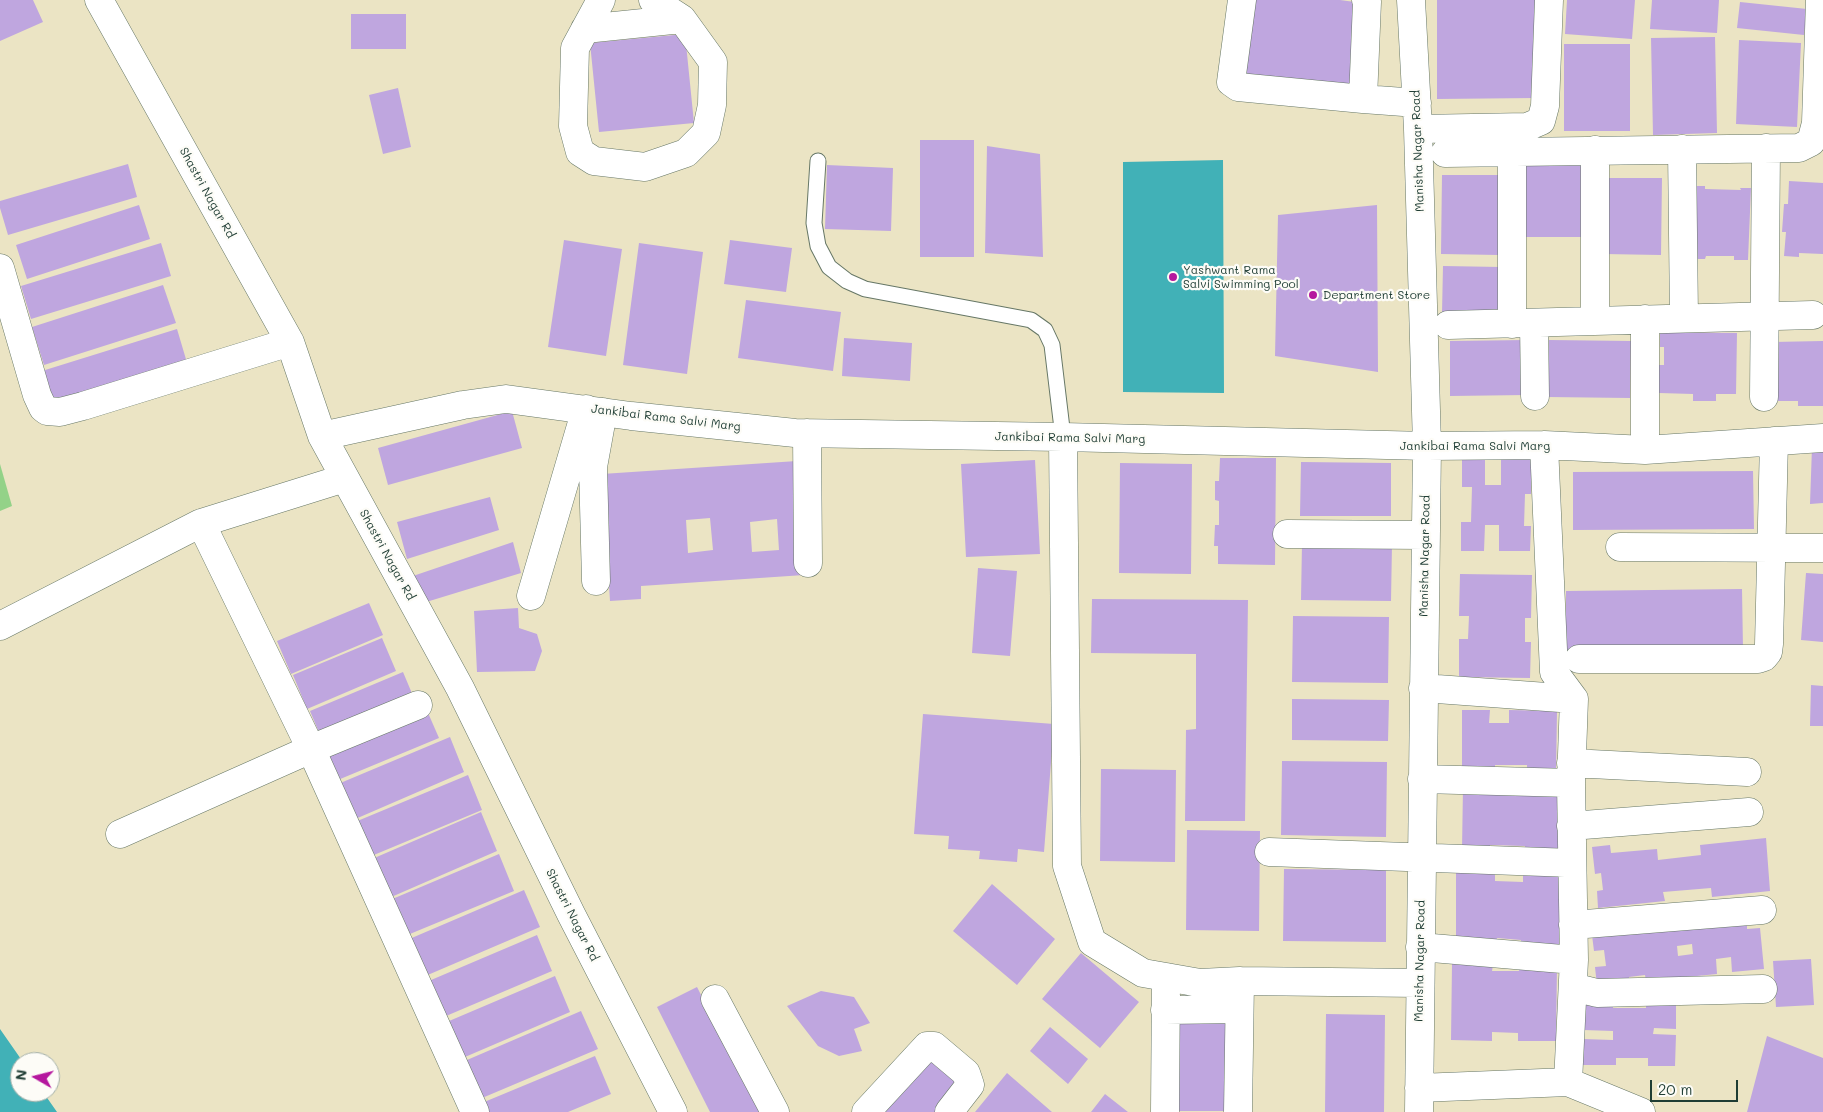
<!DOCTYPE html>
<style>
body{margin:0}
#map{position:relative;width:1823px;height:1112px;overflow:hidden;background:#ebe4c4;font-family:Mali,sans-serif}
canvas{display:block}
.north{position:absolute;left:10px;top:1052px;width:50px;height:50px;box-sizing:border-box;background:#fdfcf7;border:1px solid #a4b0a9;border-radius:50%;rotate:278deg;font-size:14px;font-weight:700;line-height:20px;text-align:center;color:#1f3d34}
.north::after{content:'';display:block;margin:auto;width:18px;height:22px;background:#b5179e;clip-path:polygon(50% 0,100% 100%,50% 72%,0 100%)}
.scale{position:absolute;left:1650px;top:1080px;width:88px;height:22px;box-sizing:border-box;border:2px solid #1f3d34;border-top:0;padding-left:6px;font-size:15px;line-height:18px;white-space:nowrap;color:#1f3d34;-webkit-text-stroke:4px #fdfcf7;paint-order:stroke}
</style>
<div id="map">
<canvas width="1823" height="1112"></canvas>
<div class="north">N</div>
<div class="scale">20 m</div>
</div>
<script>
const c = document.querySelector('canvas').getContext('2d');
c.lineJoin = 'round';
function fillPath(path, color) {
  c.fillStyle = color;
  c.fill(path, 'evenodd');
}
function poly(rows) {
  const path = new Path2D();
  for (const r of rows) {
    path.moveTo(r[0], r[1]);
    for (let i = 2; i < r.length; i += 2) path.lineTo(r[i], r[i + 1]);
  }
  return path;
}
function trace(path, color, width, dash) {
  c.strokeStyle = color;
  c.lineWidth = width;
  c.lineCap = dash ? 'butt' : 'round';
  c.setLineDash(dash || []);
  c.stroke(path);
}
function drawText(font, color, halo, rows, align = 'center') {
  c.font = font + ' Mali,sans-serif';
  c.lineWidth = 4.5;
  c.setLineDash([]);
  c.textBaseline = 'middle';
  c.strokeStyle = halo;
  c.fillStyle = color;
  for (const [text, x, y, turn = 0] of rows) {
    c.save();
    c.translate(x, y);
    c.rotate((+turn || 0) * Math.PI / 180);
    c.textAlign = isNaN(turn) ? turn : align;
    if (halo) c.strokeText(text, 0, 0);
    c.fillText(text, 0, 0);
    c.restore();
  }
}
fillPath(poly([
 [0,464,12,506,0,511]
]), '#93d288');
fillPath(poly([
 [1223,160,1224,393,1123,392,1123,162],
 [0,1029,23,1062,20,1062,20,1092,43,1092,57,1112,0,1112]
]), '#41b1b7');
fillPath(poly([
 [0,0,33,0,43,22,0,41],
 [1252,0,1340,0,1362,3,1351,91,1242,77],
 [1437,0,1536,0,1535,98,1437,99],
 [1567,0,1635,0,1632,39,1565,34],
 [1652,0,1719,0,1717,33,1650,29],
 [1740,2,1807,9,1804,35,1737,28],
 [351,14,406,14,406,49,351,49],
 [685,34,694,123,599,132,590,43],
 [1715,37,1717,133,1653,135,1651,38],
 [1739,40,1801,43,1797,127,1736,124],
 [1564,44,1630,44,1630,131,1564,131],
 [398,88,411,147,383,154,369,95],
 [920,140,974,140,974,257,920,257],
 [987,146,1040,154,1043,257,985,253],
 [1584,161,1584,237,1525,237,1525,162],
 [128,164,137,197,8,235,0,208,0,201],
 [827,165,893,168,891,231,825,229],
 [1442,175,1501,175,1499,255,1441,254],
 [1605,178,1662,178,1661,255,1604,254],
 [1789,181,1823,183,1823,254,1799,253,1799,257,1784,256,1786,232,1782,232,1784,204,1788,204],
 [1693,186,1705,186,1705,189,1741,190,1740,188,1751,188,1748,260,1734,260,1734,256,1706,256,1705,259,1695,259],
 [139,205,150,239,27,279,16,245],
 [1377,205,1378,372,1275,356,1278,215],
 [564,240,622,249,606,356,548,347],
 [730,240,792,248,786,292,724,284],
 [161,243,171,276,31,319,21,286],
 [639,243,703,252,687,374,623,365],
 [1443,266,1501,267,1501,314,1442,313],
 [163,285,176,323,44,365,32,327],
 [746,300,841,312,833,371,738,358],
 [177,329,188,366,54,408,42,371],
 [1660,332,1737,333,1736,394,1716,394,1716,401,1693,401,1693,394,1659,393,1659,365,1664,365,1664,347,1660,347],
 [844,338,912,343,910,381,842,376],
 [1526,340,1526,395,1450,396,1450,341],
 [1549,340,1631,341,1630,398,1548,397],
 [1823,341,1823,406,1798,406,1798,401,1774,401,1773,342],
 [512,411,522,448,388,485,378,448],
 [1812,447,1823,447,1823,503,1810,504],
 [1220,458,1276,458,1275,565,1218,564,1218,546,1214,546,1215,525,1219,525,1219,501,1215,500,1215,481,1219,481],
 [1462,458,1485,459,1485,485,1501,485,1501,459,1531,459,1531,494,1525,494,1524,526,1531,526,1530,551,1499,551,1499,525,1485,525,1484,551,1461,551,1461,522,1471,522,1472,487,1462,487],
 [1035,460,1040,554,966,557,961,464],
 [797,461,804,575,641,586,641,599,610,601,602,474],
 [710,518,713,550,688,553,686,520],
 [777,519,779,550,752,552,750,522],
 [1301,462,1391,463,1391,516,1300,516],
 [1120,463,1192,464,1191,574,1119,573],
 [1753,471,1754,529,1573,530,1573,472],
 [490,497,499,530,407,559,397,522],
 [513,542,521,573,423,603,413,576],
 [1302,543,1392,544,1391,601,1301,600],
 [978,568,1017,571,1010,656,972,653],
 [1806,573,1823,574,1823,642,1801,640],
 [1460,574,1532,575,1531,618,1525,618,1525,642,1531,642,1530,678,1459,677,1459,639,1468,639,1469,616,1459,616],
 [1742,589,1743,649,1566,650,1566,591],
 [1092,599,1248,600,1245,821,1185,821,1186,730,1196,729,1196,654,1091,653],
 [369,603,383,635,291,674,277,641],
 [518,608,519,628,537,634,542,651,535,671,477,672,474,611],
 [1293,616,1389,617,1388,683,1292,682],
 [382,638,396,671,307,709,293,675],
 [403,672,416,703,323,742,310,711],
 [1811,685,1823,686,1823,726,1810,726],
 [1292,699,1389,700,1388,741,1292,740],
 [425,706,439,738,333,782,320,750],
 [1462,710,1490,710,1489,723,1509,723,1509,710,1557,711,1556,773,1527,773,1527,765,1495,765,1495,773,1462,772],
 [923,714,1054,724,1044,852,1018,849,1017,862,979,859,980,851,948,849,949,836,914,834],
 [450,737,464,772,353,820,338,784],
 [1282,761,1387,762,1386,837,1281,835],
 [1101,769,1176,770,1175,862,1100,861],
 [468,775,482,810,369,857,355,822],
 [1463,787,1558,787,1558,851,1525,851,1525,846,1490,845,1490,850,1462,850],
 [481,812,497,851,389,898,372,859],
 [1187,830,1260,831,1259,931,1186,930],
 [1766,838,1770,891,1712,897,1711,888,1663,892,1665,901,1598,908,1597,891,1603,890,1601,873,1595,874,1592,847,1610,845,1611,853,1657,849,1658,860,1701,855,1700,845],
 [499,854,514,891,405,936,390,900],
 [1284,869,1386,870,1386,942,1283,941],
 [1456,870,1495,872,1495,881,1523,882,1523,873,1560,875,1559,948,1521,946,1521,940,1497,938,1496,945,1456,943],
 [992,884,1055,939,1017,985,953,931],
 [524,890,540,927,423,977,407,940],
 [1747,919,1747,929,1760,928,1764,969,1732,972,1731,957,1716,959,1717,974,1646,981,1645,975,1629,977,1629,983,1597,986,1595,967,1606,966,1604,950,1594,951,1592,935],
 [1692,944,1693,954,1678,956,1677,946],
 [537,935,552,971,439,1019,424,983],
 [1081,953,1139,1002,1100,1048,1042,999],
 [1811,959,1814,1005,1776,1007,1773,961],
 [1452,964,1493,965,1492,971,1519,971,1518,965,1557,965,1556,1041,1518,1041,1518,1033,1492,1032,1492,1041,1451,1040],
 [555,976,570,1012,458,1060,442,1024],
 [697,987,760,1112,710,1112,657,1007],
 [821,991,854,997,870,1023,854,1029,862,1051,839,1056,818,1046,787,1006],
 [1583,1001,1613,1002,1613,1008,1646,1008,1646,1002,1676,1003,1676,1029,1654,1028,1653,1034,1676,1035,1675,1066,1648,1066,1648,1058,1616,1058,1616,1065,1583,1065,1583,1039,1613,1040,1613,1031,1583,1030],
 [581,1011,598,1049,475,1101,460,1063],
 [1326,1014,1385,1015,1384,1112,1325,1112],
 [1170,1015,1229,1015,1229,1111,1170,1111],
 [1050,1027,1088,1059,1068,1084,1030,1051],
 [1767,1036,1823,1058,1823,1112,1747,1112],
 [931,1052,965,1081,941,1112,878,1112],
 [595,1056,611,1094,568,1112,480,1112,477,1105],
 [1007,1073,1052,1112,975,1112],
 [1105,1094,1128,1112,1091,1112]
]), '#bfa6df');
const lane = poly([
 [818,161,814,223,818,246,829,267,847,281,865,289,1031,320,1045,330,1052,345,1063,437]
]);
const street = poly([
 [99,0,290,342,322,436,460,688,571,914,673,1112],
 [601,0,575,48,573,126,580,152,594,161,645,167,686,153,706,133,712,105,713,62,682,19,653,0],
 [1242,0,1231,82,1238,87,1363,99,1367,2,1366,0],
 [1411,0,1418,129,1427,446,1419,1112],
 [585,29,682,19],
 [1363,99,1417,103],
 [1418,129,1527,127,1541,121,1545,106,1549,0],
 [1682,149,1684,318],
 [1512,151,1512,324],
 [1445,153,1799,148,1811,142,1816,123,1820,0],
 [0,268,37,395,43,408,47,411,60,412,83,406,290,342],
 [1595,321,1595,150],
 [1534,323,1535,396],
 [1448,325,1813,315],
 [1764,397,1766,148],
 [807,433,808,563],
 [322,436,463,405,506,399,631,416,795,433,1063,437,1427,446,1544,445,1645,450,1823,438],
 [1063,437,1067,866,1092,942,1143,973,1200,983,1240,981,1420,983],
 [1544,445,1554,672,1574,699,1571,783,1574,960,1568,1082],
 [1645,450,1645,319],
 [201,523,311,749,475,1112],
 [1287,534,1425,535],
 [1620,547,1823,548],
 [596,581,593,467,603,412],
 [531,596,586,409],
 [0,626,201,523,345,478],
 [1579,659,1758,659,1764,657,1768,652,1769,644,1774,441],
 [1423,688,1574,699],
 [1571,763,1747,772],
 [1422,779,1571,783],
 [1571,826,1749,812],
 [120,834,311,749,418,705],
 [1269,852,1572,863],
 [1573,925,1762,910],
 [1420,947,1574,960],
 [1573,987,1597,993,1763,989],
 [715,999,775,1112],
 [1165,1010,1239,1009],
 [1419,1088,1568,1082,1641,1112],
 [866,1112,927,1046,934,1046,966,1073,970,1085,949,1112],
 [1165,1112,1166,977],
 [1238,1112,1240,981]
]);
trace(lane, '#676', 17);
trace(street, '#676', 29);
trace(lane, '#fff', 15);
trace(street, '#fff', 28);
for (const [x, y, r, color] of [
 [1173,277,5,"#b5179e"],
 [1313,295,5,"#b5179e"]
]) {
  const dot = new Path2D();
  dot.arc(x, y, r, 0, 2 * Math.PI);
  c.fillStyle = color;
  c.fill(dot);
  trace(dot, '#fdfcf7', 2);
}
drawText('12px', '#1f3d34', '#fdfcf7', [
 ["Manisha Nagar Road",1418,151,-92],
 ["Shastri Nagar Rd",207,193,61],
 ["Jankibai Rama Salvi Marg",666,418,7],
 ["Jankibai Rama Salvi Marg",1070,438,1],
 ["Jankibai Rama Salvi Marg",1475,446],
 ["Shastri Nagar Rd",387,555,61],
 ["Manisha Nagar Road",1425,556,-89],
 ["Shastri Nagar Rd",572,915,63],
 ["Manisha Nagar Road",1420,961,-89]
]);
drawText('12px', '#1f3d34', '#fdfcf7', [
 ["Yashwant Rama",1183,270],
 ["Salvi Swimming Pool",1183,284],
 ["Department Store",1323,295]
], 'left');
</script>
